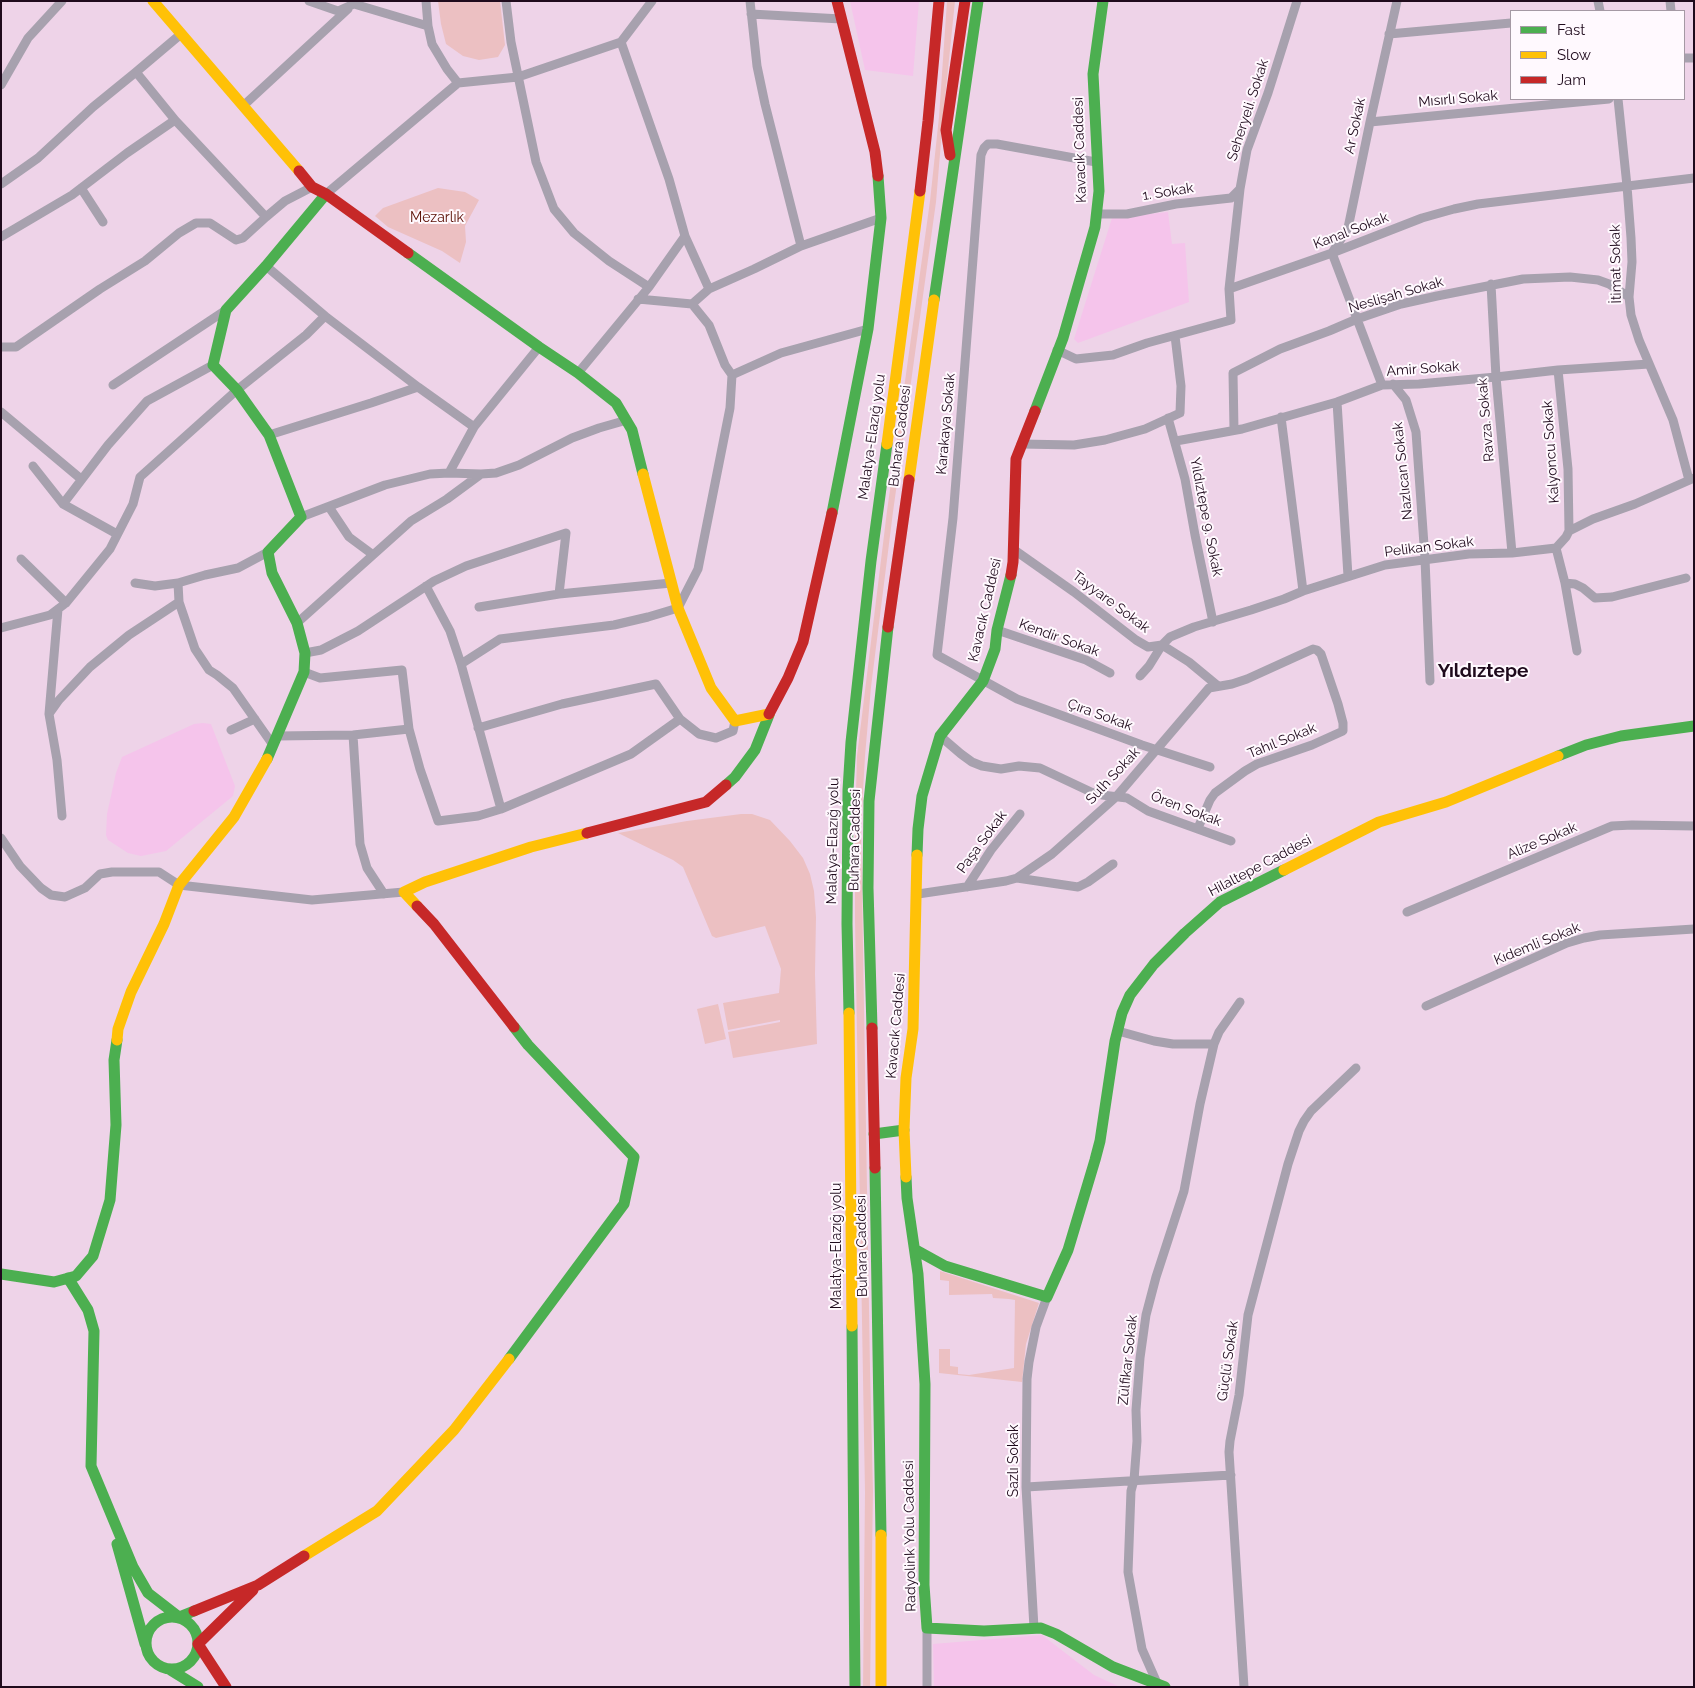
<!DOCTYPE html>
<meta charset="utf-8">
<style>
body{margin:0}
#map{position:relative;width:1695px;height:1688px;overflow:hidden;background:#eed3e8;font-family:Raleway,sans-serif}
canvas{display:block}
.frame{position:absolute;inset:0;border:2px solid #1f0a1c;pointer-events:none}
.legend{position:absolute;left:1510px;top:10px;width:175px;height:90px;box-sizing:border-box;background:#fff9fe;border:1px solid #a599a4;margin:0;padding:6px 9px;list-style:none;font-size:15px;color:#1f0a1c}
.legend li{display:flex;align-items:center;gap:10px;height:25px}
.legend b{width:25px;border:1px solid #a599a4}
</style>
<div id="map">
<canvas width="1695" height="1688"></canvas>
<div class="frame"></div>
<ul class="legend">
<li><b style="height:6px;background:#4caf50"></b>Fast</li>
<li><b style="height:6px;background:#ffc107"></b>Slow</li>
<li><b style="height:6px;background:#c62828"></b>Jam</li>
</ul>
</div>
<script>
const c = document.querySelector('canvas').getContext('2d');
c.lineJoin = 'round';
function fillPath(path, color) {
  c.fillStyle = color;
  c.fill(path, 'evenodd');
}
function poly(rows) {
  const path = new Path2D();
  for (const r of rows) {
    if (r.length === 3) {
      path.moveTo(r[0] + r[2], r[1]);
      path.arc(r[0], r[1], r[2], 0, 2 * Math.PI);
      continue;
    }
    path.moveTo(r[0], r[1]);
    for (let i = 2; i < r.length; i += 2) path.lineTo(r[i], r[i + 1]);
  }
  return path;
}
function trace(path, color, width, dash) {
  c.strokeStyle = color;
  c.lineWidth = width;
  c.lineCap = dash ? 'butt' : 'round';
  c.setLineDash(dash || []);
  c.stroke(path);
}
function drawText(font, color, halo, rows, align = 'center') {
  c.font = font + ' Raleway,sans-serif';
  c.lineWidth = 4;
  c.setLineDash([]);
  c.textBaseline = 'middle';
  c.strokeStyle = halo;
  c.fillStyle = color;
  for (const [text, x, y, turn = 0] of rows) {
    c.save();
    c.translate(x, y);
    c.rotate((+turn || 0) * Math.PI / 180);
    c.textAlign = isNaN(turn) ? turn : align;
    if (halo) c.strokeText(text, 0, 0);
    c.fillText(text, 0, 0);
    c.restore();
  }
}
fillPath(poly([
 [850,1,919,1,913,76,865,70],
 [1168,212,1172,244,1185,243,1189,302,1078,343,1074,339,1112,218],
 [203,723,211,724,235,786,233,796,166,851,141,856,128,853,108,840,106,835,107,814,116,773,122,757,194,724],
 [1042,1635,1094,1675,1120,1687,934,1687,933,1644]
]), '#f5c4eb');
fillPath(poly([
 [438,1,500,1,505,45,498,57,479,60,463,56,446,44,441,24],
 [947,1,955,1,943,118,936,202,893,512,871,687,865,756,861,827,870,1369,873,1491,870,1687,863,1687,865,1492,855,920,855,827,857,756,887,511,930,201,939,117],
 [438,188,465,192,479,200,465,226,466,242,460,263,442,251,388,227,375,216,383,208],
 [741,814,752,814,770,820,790,841,803,858,810,874,814,891,816,917,815,974,817,1044,733,1058,728,1032,780,1022,780,1020,728,1030,723,1003,779,993,781,969,765,926,716,938,712,936,683,867,673,860,618,833,687,821],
 [718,1004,726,1039,705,1044,697,1009],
 [940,1271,1039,1303,1026,1344,1022,1382,939,1373,939,1349,950,1349,950,1366,958,1367,958,1374,969,1375,1014,1368,1015,1300,1009,1299,993,1298,992,1294,949,1295,949,1281,940,1280]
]), '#ecc0c2');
trace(poly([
 [309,1,338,11,354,4,428,26,432,44,447,69,458,83],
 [426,1,428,26],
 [506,1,511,42,536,162,554,209,574,233,609,261,649,287,685,236,709,289,754,269,801,246,881,218],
 [750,1,757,66,765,104,801,246],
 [1598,1,1600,11],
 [1670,1,1671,11],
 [751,14,841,19],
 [181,34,136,72,175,120,266,217,285,201,312,187],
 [1389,34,1511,23],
 [621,42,669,179,685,236],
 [1684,58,1694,58],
 [1,85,28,38,62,1],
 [1618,99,1627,186,1631,238,1632,262,1629,297,1631,315,1639,340,1673,420,1689,480],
 [243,106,348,9],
 [1370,122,1609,99],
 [1096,162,997,144,988,144,984,148,981,155,953,518,937,655,1017,699,1142,745,1210,767],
 [1,184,38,158,93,107,136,72],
 [81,188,103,222],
 [326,194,458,83,518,77,621,42,652,1],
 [1097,214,1127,214,1176,204,1231,198,1240,189],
 [1,237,72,195,127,153,175,120],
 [1491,284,1496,377,1512,553],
 [1229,289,1240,189,1247,150,1268,93,1297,1],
 [638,299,692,304,709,325,725,365,732,375],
 [692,304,709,289],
 [325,316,418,387],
 [1,347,16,347,100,289,145,261,179,233,196,223,210,223,236,240,243,238,266,217],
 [1057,350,1076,359,1113,355,1147,343,1231,320,1229,289,1332,253,1422,218,1454,209,1478,204,1694,178],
 [1558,370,1568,469,1569,531],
 [578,373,649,287],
 [1393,384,1406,400,1416,432,1425,559,1430,681],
 [113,385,226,310],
 [1382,385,1332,253,1348,228,1370,122,1397,1],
 [1337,402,1348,576],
 [1,412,81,479],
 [1281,417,1303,591],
 [1168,418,1185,479,1195,535,1213,622],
 [474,427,449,473,481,474,496,473,519,465,572,438,599,428,627,420],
 [1234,430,1233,373,1280,349,1329,331,1357,319,1401,304,1437,296,1523,279,1570,277,1598,280,1609,284,1629,297],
 [269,435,371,403,418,387,474,427,539,347],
 [1176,441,1242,429,1337,402,1382,385,1419,384,1496,377,1558,370,1649,364],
 [1021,444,1074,445,1105,440,1145,429,1180,413,1181,386,1175,336],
 [33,466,63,504,117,534],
 [63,504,108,445,147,401,213,365],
 [329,507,349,537,372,554],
 [301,517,385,485,430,474,449,473],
 [1556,548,1565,583,1575,584,1583,588,1595,598,1612,597,1686,578],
 [1013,549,1074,592,1136,640,1148,647,1162,645,1189,662,1218,686],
 [21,559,66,603],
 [135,583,155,586,178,583],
 [1565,583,1577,651],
 [426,586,450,631,461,664,500,639,614,625,648,617,678,608,698,569,730,408,732,375,781,353,868,329],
 [179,602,195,649,209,670,217,675,233,688,273,745],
 [479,607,559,594],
 [297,623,411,521,447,499,481,474],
 [1,628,50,615,66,603,110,549,133,504,140,477,237,390,306,335,325,316,266,266],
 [997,630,1086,660,1110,673],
 [305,653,321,650,358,631,434,581,466,566,566,533,559,594,671,583],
 [304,672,320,678,402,670,409,729,420,769,438,821,478,816,501,809,461,664],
 [1140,676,1149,666,1162,645,1170,637,1194,627,1251,610,1284,599,1303,591,1385,565,1469,554,1512,553,1556,548,1566,537,1569,531,1593,519,1635,504,1694,478],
 [49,714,58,609],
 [478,728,562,704,656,684,680,719],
 [231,730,255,719],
 [353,735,360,844,367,868,384,894],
 [277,736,353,735,409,729],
 [940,736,961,754,972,762,982,766,1001,769,1019,766,1040,768,1091,792,1102,795,1127,798,1148,811,1231,841],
 [501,809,631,754,680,719,699,734,716,738,733,731,735,721],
 [62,816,57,760,49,714,59,700,90,667,129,635,179,602,178,583,205,575,238,568,268,552],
 [1,838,20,866,41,888,51,895,65,897,85,888,100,874,112,872,159,872,179,885,312,900,404,892],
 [1017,878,1078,887,1088,882,1113,864],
 [967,887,991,850,1020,814],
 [918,894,1006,881,1017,878,1052,854,1116,797,1209,688,1232,684,1247,679,1313,649,1317,650,1321,654,1338,704,1343,723,1343,731,1312,745,1257,764,1245,771,1215,793,1210,800,1198,828],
 [1407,912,1612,826,1632,825,1694,826],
 [1426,1006,1567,943,1584,938,1600,935,1694,929],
 [1118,1031,1154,1041,1173,1044,1214,1044,1200,1104,1184,1191,1156,1277,1146,1315,1140,1358,1136,1410,1137,1441,1134,1480,1131,1491,1128,1572,1142,1649,1157,1683],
 [1214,1044,1219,1032,1240,1002],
 [1026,1487,1231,1475],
 [927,1628,927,1687],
 [1034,1628,1026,1487,1027,1379,1029,1362,1036,1327,1047,1297],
 [1244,1687,1229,1452,1230,1441,1239,1395,1248,1315,1288,1164,1299,1131,1304,1121,1311,1111,1356,1068]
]), '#a7a1ae', 9);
trace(poly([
 [408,253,539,347,578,373,616,403,632,430,643,474],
 [934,300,978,1],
 [1035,411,1063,338,1095,227,1099,191,1093,74,1103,1],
 [832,513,868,329,881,218,878,176],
 [1558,756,1586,745,1621,736,1694,726],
 [267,759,304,672,305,653,297,623,272,573,268,552,301,517,269,435,237,390,213,365,226,310,266,266,326,194],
 [726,785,735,777,755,750,769,715],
 [917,855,918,829,922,796,940,736,983,681,995,649,997,630,1011,575],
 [849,1013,847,924,848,790,851,742,871,561,887,444],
 [872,1028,868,888,869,801,888,627],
 [874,1134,904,1130],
 [875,1168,881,1535],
 [906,1177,907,1198,918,1274,925,1384,924,1585,927,1628,984,1631,1041,1628,1056,1634,1113,1667,1165,1687],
 [916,1250,945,1266,1047,1297,1068,1250,1095,1160,1100,1141,1115,1041,1122,1013,1130,995,1154,964,1185,933,1220,902,1284,870],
 [1,1274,54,1282,76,1276,93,1256,110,1200,116,1125,114,1060,117,1040],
 [68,1278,88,1310,94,1331,91,1466,133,1567,148,1593,179,1617,194,1611],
 [852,1326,855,1687],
 [509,1359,624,1204,634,1157,528,1045,514,1027],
 [117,1544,145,1644],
 [172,1643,26],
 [169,1669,198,1687]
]), '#4caf50', 11);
trace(poly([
 [153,1,299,171],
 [887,444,920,191],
 [643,474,678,608,711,688,735,721,769,714],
 [909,480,934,300],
 [1284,870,1379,822,1446,802,1558,756],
 [417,906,404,892,425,882,531,847,587,833],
 [849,1013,852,1326],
 [117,1040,118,1029,131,992,164,924,179,885,234,817,267,759],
 [906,1177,904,1130,906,1078,913,1029,917,855],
 [881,1535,881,1687],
 [304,1556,377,1511,454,1430,509,1359]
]), '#ffc107', 11);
trace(poly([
 [837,1,875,152,878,176],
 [950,155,946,130,965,1],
 [299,171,312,187,326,194,408,253],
 [920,191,928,121,939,1],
 [1011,575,1013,562,1016,459,1035,411],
 [888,627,909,480],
 [769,714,788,678,803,642,832,513],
 [587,833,706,802,726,785],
 [417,906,434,924,514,1027],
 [872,1028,875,1168],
 [194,1611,258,1585,304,1556],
 [226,1687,198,1644,253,1590]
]), '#c62828', 11);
drawText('14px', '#1f0a1c', '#fff9fe', [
 ["Mısırlı Sokak",1458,99,-5],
 ["Seheryeli. Sokak",1248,110,-72],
 ["Ar Sokak",1355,126,-78],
 ["Kavacık Caddesi",1080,150,-92],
 ["1. Sokak",1168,192,-9],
 ["Kanal Sokak",1351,231,-21],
 ["İtimat Sokak",1616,264,-91],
 ["Neslişah Sokak",1396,295,-16],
 ["Amir Sokak",1423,369,-4],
 ["Ravza. Sokak",1486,420,-95],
 ["Karakaya Sokak",946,424,-85],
 ["Buhara Caddesi",900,436,-83],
 ["Malatya-Elazığ yolu",872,437,-82],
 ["Kalyoncu Sokak",1551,452,-94],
 ["Nazlıcan Sokak",1403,471,-96],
 ["Yıldıztepe 9. Sokak",1206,517,79],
 ["Pelikan Sokak",1429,547,-7],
 ["Tayyare Sokak",1111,602,37],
 ["Kavacık Caddesi",985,610,-77],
 ["Kendir Sokak",1059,638,20],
 ["Çıra Sokak",1100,715,20],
 ["Tahıl Sokak",1282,741,-22],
 ["Sulh Sokak",1113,776,-47],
 ["Ören Sokak",1186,809,21],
 ["Buhara Caddesi",855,840,-89],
 ["Malatya-Elazığ yolu",833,841,-89],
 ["Alize Sokak",1542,841,-23],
 ["Paşa Sokak",982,842,-54],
 ["Hilaltepe Caddesi",1260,866,-28],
 ["Kıdemli Sokak",1537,944,-22],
 ["Kavacık Caddesi",896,1026,-85],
 ["Malatya-Elazığ yolu",837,1246,-90],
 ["Buhara Caddesi",862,1246,-91],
 ["Zülfikar Sokak",1128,1360,-84],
 ["Güçlü Sokak",1228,1361,-82],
 ["Sazlı Sokak",1014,1461,-90],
 ["Radyolink Yolu Caddesi",910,1536,-91]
]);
drawText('14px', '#590c00', '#fff9fe', [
 ["Mezarlık",437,218]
]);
drawText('bold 19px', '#1f0a1c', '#fff9fe', [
 ["Yıldıztepe",1483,671]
]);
</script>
